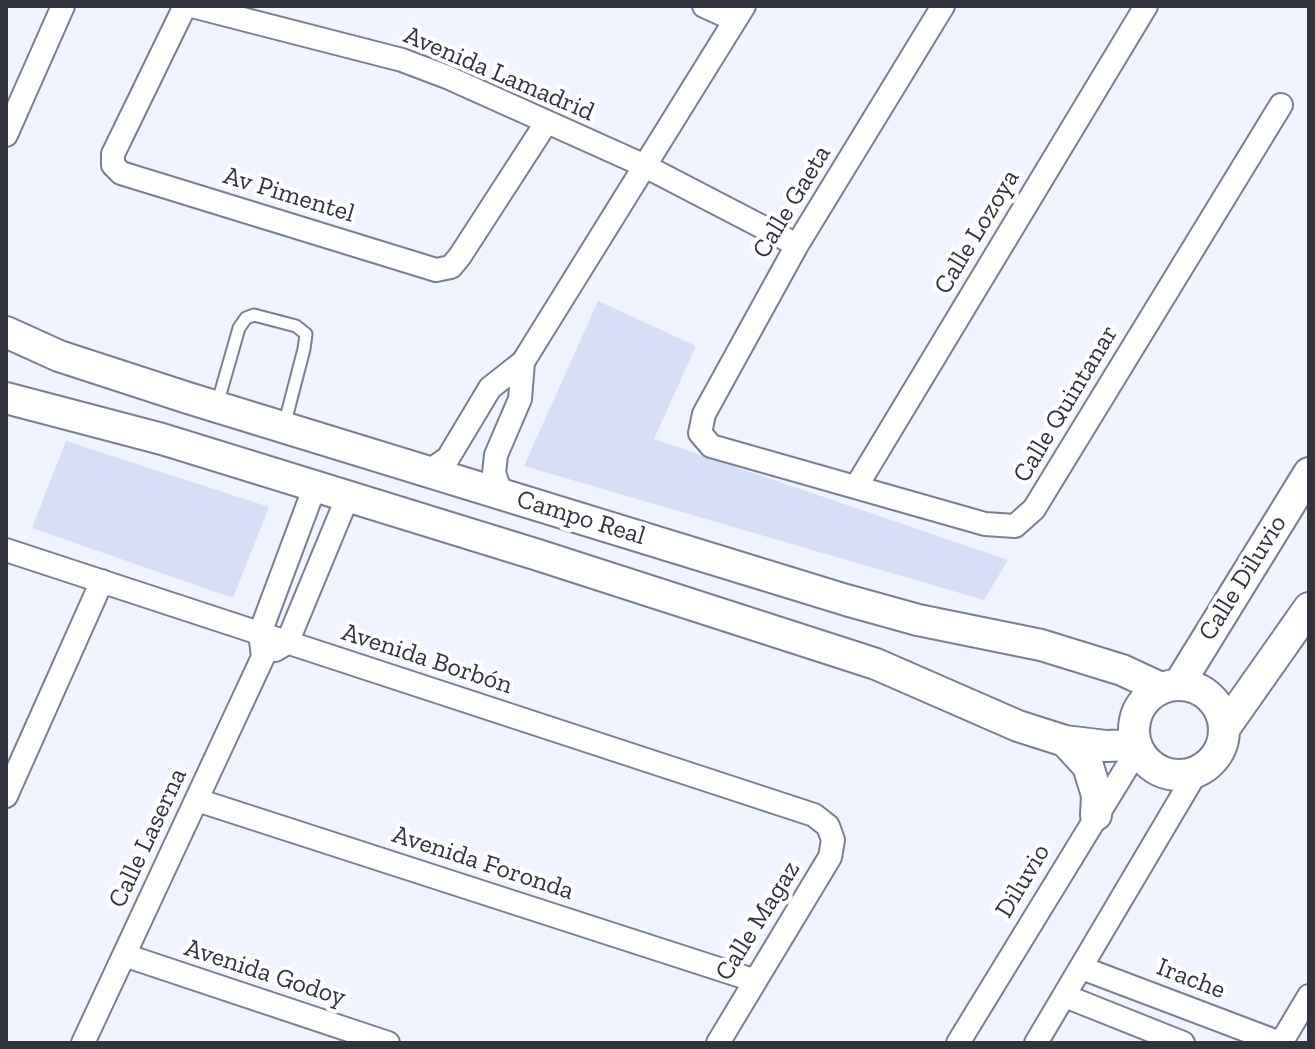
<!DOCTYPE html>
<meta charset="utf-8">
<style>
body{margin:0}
#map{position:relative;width:1315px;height:1049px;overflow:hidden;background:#f0f4fe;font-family:"Zilla Slab",serif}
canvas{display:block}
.frame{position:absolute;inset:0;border:8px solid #31343e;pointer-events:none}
</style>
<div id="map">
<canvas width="1315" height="1049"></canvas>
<div class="frame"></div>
</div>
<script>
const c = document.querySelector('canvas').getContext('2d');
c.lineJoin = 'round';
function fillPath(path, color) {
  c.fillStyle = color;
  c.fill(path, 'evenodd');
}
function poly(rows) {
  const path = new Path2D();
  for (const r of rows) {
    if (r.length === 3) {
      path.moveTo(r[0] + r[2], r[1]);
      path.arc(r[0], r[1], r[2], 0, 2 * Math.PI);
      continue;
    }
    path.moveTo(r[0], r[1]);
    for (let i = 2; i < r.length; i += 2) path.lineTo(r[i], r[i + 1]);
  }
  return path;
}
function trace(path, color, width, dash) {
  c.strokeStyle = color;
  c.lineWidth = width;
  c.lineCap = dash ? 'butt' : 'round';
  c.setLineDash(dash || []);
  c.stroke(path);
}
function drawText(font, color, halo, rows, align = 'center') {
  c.font = font + ' "Zilla Slab",serif';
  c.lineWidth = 8;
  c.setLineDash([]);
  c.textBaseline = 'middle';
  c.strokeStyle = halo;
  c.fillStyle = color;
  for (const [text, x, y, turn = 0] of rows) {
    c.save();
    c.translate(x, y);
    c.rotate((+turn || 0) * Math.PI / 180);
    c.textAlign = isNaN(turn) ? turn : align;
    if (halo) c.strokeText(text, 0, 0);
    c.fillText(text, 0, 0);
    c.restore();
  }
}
fillPath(poly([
 [598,301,696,346,654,439,1008,560,984,600,524,466],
 [66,441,269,507,233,598,32,528]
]), '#d7dff6');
const lane = poly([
 [217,405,239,328,246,318,254,315,296,326,306,334,304,349,284,426]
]);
const street = poly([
 [185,6,113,154,113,165,121,173,436,270,451,267,460,256,546,123],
 [192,6,402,60,447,77,643,165,797,245],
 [704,6,735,20],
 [943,6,797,245,704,414,700,433,711,446,985,524,1015,526,1034,509,1281,105],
 [6,135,63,6],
 [429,471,448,458,490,388,523,362,744,6],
 [856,487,1146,6],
 [501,493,494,473,496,455,520,399,523,362],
 [6,550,814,815,828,826,833,840,830,857,718,1043],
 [275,650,287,643,348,496],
 [6,796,102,581],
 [197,800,753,980],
 [124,955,388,1043],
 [1082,968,1280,1043],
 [1065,996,1183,1043],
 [83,1043,263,657,260,633,315,486],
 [958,1043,1138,749],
 [1036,1043,1197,771],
 [1281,1043,1309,996]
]);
const secondary = poly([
 [6,332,59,356,188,398,846,600,918,620,1041,645,1122,670,1161,688],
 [6,398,162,439,538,555,876,664,1018,726,1065,741,1106,746,1135,745],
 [1179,684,1309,473],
 [1179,730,45],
 [1226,726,1309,608],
 [1065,741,1088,766,1097,795,1096,815]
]);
trace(lane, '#777f96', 15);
trace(street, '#777f96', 26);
trace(secondary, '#777f96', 34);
trace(lane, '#fff', 11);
trace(street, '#fff', 22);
trace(secondary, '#fff', 30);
drawText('26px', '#31343e', '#fff', [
 ["Avenida Lamadrid",499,74,23],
 ["Av Pimentel",289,195,17],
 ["Calle Gaeta",792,202,-59],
 ["Calle Lozoya",977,232,-59],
 ["Calle Quintanar",1066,404,-59],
 ["Campo Real",581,518,17],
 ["Calle Diluvio",1243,578,-58],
 ["Avenida Borbón",427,659,18],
 ["Calle Laserna",148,838,-65],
 ["Avenida Foronda",483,863,18],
 ["Diluvio",1023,881,-59],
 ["Calle Magaz",758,921,-58],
 ["Avenida Godoy",265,973,18],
 ["Irache",1191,979,21]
]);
</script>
